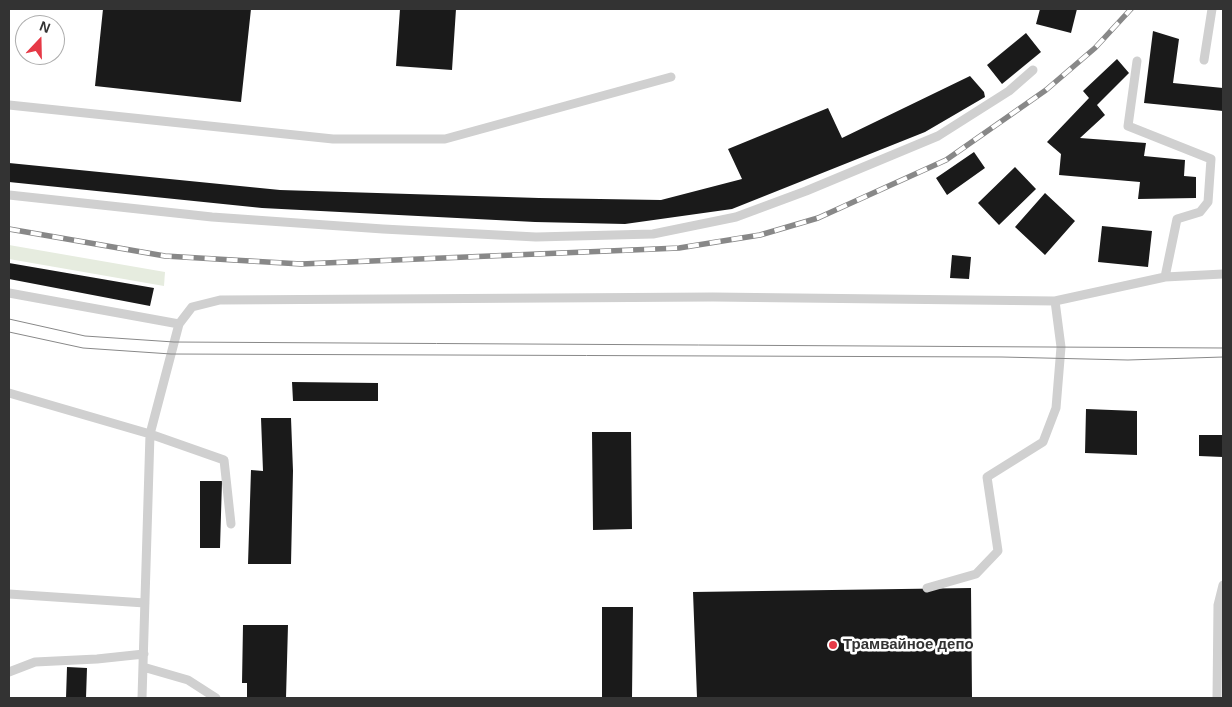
<!DOCTYPE html>
<meta charset="utf-8">
<style>
body{margin:0}
#map{position:relative;width:1232px;height:707px;overflow:hidden;background:#fff;font-family:Helvetica,sans-serif}
canvas{display:block}
.frame{position:absolute;inset:0;border:10px solid #333;pointer-events:none}
.north{position:absolute;left:15px;top:15px;width:50px;height:50px;box-sizing:border-box;background:#fff;border:1px solid #adadad;border-radius:50%;rotate:21deg;font-size:14px;font-weight:700;line-height:20px;text-align:center;color:#333}
.north::after{content:'';display:block;margin:auto;width:18px;height:22px;background:#e63946;clip-path:polygon(50% 0,100% 100%,50% 72%,0 100%)}
</style>
<div id="map">
<canvas width="1232" height="707"></canvas>
<div class="frame"></div>
<div class="north">N</div>
</div>
<script>
const c = document.querySelector('canvas').getContext('2d');
c.lineJoin = 'round';
function fillPath(path, color) {
  c.fillStyle = color;
  c.fill(path, 'evenodd');
}
function poly(rows) {
  const path = new Path2D();
  for (const r of rows) {
    path.moveTo(r[0], r[1]);
    for (let i = 2; i < r.length; i += 2) path.lineTo(r[i], r[i + 1]);
  }
  return path;
}
function trace(path, color, width, dash) {
  c.strokeStyle = color;
  c.lineWidth = width;
  c.lineCap = dash ? 'butt' : 'round';
  c.setLineDash(dash || []);
  c.stroke(path);
}
function drawText(font, color, halo, rows, align = 'center') {
  c.font = font + ' Helvetica,sans-serif';
  c.lineWidth = 5;
  c.setLineDash([]);
  c.textBaseline = 'middle';
  c.strokeStyle = halo;
  c.fillStyle = color;
  for (const [text, x, y, turn = 0] of rows) {
    c.save();
    c.translate(x, y);
    c.rotate((+turn || 0) * Math.PI / 180);
    c.textAlign = isNaN(turn) ? turn : align;
    if (halo) c.strokeText(text, 0, 0);
    c.fillText(text, 0, 0);
    c.restore();
  }
}
fillPath(poly([
 [9,245,165,272,164,286,9,259]
]), '#e6ecdf');
fillPath(poly([
 [103,9,251,9,241,102,95,86],
 [400,9,456,9,452,70,396,66],
 [1040,9,1077,9,1071,33,1036,24],
 [1153,31,1179,39,1173,83,1223,88,1223,111,1144,103],
 [1026,33,1041,52,1002,84,987,65],
 [1117,59,1129,73,1097,105,1105,115,1080,138,1146,143,1144,156,1185,160,1184,176,1196,177,1196,198,1138,199,1140,182,1059,175,1061,154,1047,142,1089,98,1083,91],
 [970,76,984,92,985,97,925,132,732,209,625,224,535,222,262,208,9,182,9,163,280,190,539,198,661,200,742,179,728,149,828,108,842,138],
 [974,152,985,168,947,195,936,178],
 [1015,167,1036,189,999,225,978,203],
 [1045,193,1075,221,1045,255,1015,227],
 [1102,226,1152,231,1148,267,1098,262],
 [952,255,971,257,969,279,950,278],
 [9,263,154,288,150,306,9,279],
 [292,382,378,383,378,401,293,401],
 [1086,409,1137,411,1137,455,1085,453],
 [261,418,291,418,293,471,291,564,248,564,251,470,263,471],
 [592,432,631,432,632,529,593,530],
 [1199,435,1223,435,1223,457,1199,456],
 [200,481,222,481,220,548,200,548],
 [971,588,972,698,697,698,693,592],
 [602,607,633,607,632,698,602,698],
 [243,625,288,625,286,698,247,698,247,683,242,683],
 [67,667,87,668,86,698,66,698]
]), '#1a1a1a');
trace(poly([
 [1204,60,1212,9],
 [1137,61,1128,126,1211,159,1208,202,1200,212,1177,219,1165,277],
 [9,105,333,139,445,139,671,77],
 [9,195,212,217,383,229,536,237,653,234,736,217,806,191,938,136,1009,91,1033,70],
 [9,293,179,324],
 [9,393,150,434,224,460,231,524],
 [927,588,976,574,998,551,987,477,1043,442,1056,408,1061,347,1055,301],
 [9,594,145,603],
 [143,667,188,680,216,698],
 [9,672,35,662,97,659,144,654],
 [142,698,150,434,179,324,192,307,220,300,713,297,1055,301,1165,277,1223,274],
 [1217,698,1218,605,1223,585]
]), '#d0d0d0', 9);
trace(poly([
 [9,319,85,336,174,342,1223,348],
 [9,332,83,348,171,354,1002,357,1128,360,1223,357]
]), '#888', 1);
const rail = poly([
 [9,229,165,256,301,264,679,248,760,235,818,218,946,160,1046,90,1095,48,1131,9]
]);
trace(rail, '#888', 5.5);
trace(rail, '#fff', 4, [11]);
for (const [x, y, r, color] of [
 [833,645,5,"#e63946"]
]) {
  const dot = new Path2D();
  dot.arc(x, y, r, 0, 2 * Math.PI);
  c.fillStyle = color;
  c.fill(dot);
  trace(dot, '#fff', 2);
}
drawText('bold 15px', '#333', '#fff', [
 ["Трамвайное депо",843,645]
], 'left');
</script>
